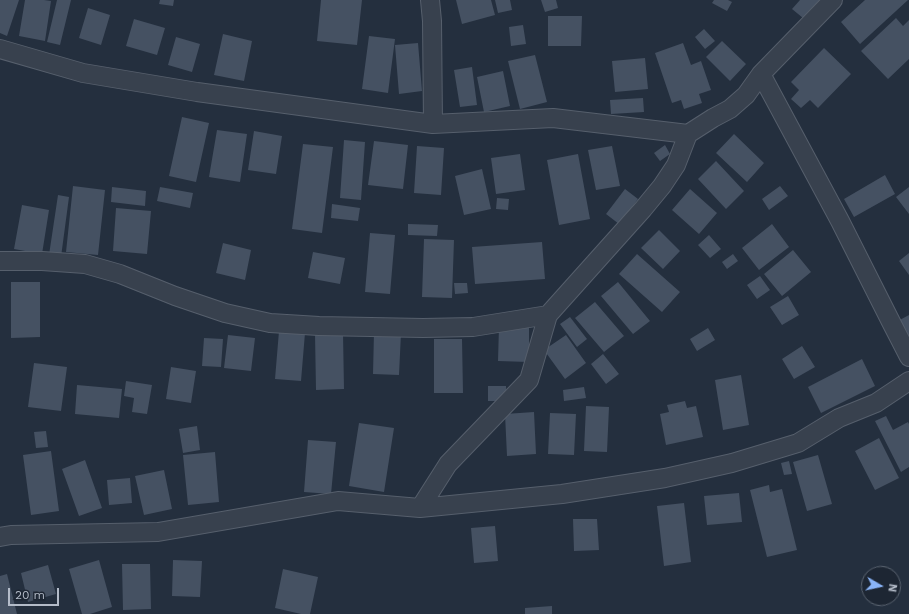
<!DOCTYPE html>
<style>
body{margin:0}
#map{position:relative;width:909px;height:614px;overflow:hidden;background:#242f3e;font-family:"Work Sans",sans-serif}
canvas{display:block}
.north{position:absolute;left:861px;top:566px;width:40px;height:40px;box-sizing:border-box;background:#1d2633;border:1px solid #59626f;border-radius:50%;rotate:99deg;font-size:11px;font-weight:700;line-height:16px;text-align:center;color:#b4bcc9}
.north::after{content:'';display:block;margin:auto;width:14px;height:18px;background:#8ab4f8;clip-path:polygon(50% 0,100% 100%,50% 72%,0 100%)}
.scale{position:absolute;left:8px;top:588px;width:51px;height:18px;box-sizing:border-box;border:2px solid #b4bcc9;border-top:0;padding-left:5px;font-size:12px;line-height:14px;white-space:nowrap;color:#b4bcc9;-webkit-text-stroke:3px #1d2633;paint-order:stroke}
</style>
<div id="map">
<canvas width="909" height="614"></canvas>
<div class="north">N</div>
<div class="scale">20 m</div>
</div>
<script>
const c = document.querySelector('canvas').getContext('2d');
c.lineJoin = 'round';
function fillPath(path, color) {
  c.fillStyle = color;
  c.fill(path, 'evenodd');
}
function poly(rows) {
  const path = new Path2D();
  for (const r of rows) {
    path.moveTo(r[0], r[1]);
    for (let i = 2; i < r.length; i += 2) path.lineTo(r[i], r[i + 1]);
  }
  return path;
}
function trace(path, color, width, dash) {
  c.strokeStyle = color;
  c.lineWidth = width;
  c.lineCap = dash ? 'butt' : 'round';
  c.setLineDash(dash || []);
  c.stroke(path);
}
fillPath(poly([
 [0,0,19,0,7,36,0,33],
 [25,0,44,0,51,1,45,41,19,36],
 [57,0,71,0,60,45,47,42],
 [160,0,174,0,173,6,159,4],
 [321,0,362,0,357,45,317,41],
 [456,0,491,0,495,15,462,24],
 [495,0,510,0,512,10,498,13],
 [541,0,556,0,558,8,545,12],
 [714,0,728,0,732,2,727,11,712,3],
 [800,0,820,0,803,18,792,9],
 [865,0,908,0,860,44,841,22],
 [88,8,110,15,101,45,79,38],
 [548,16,582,16,581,46,548,46],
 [896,18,903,26,909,20,909,59,888,79,861,51],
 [134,19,165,28,157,55,126,46],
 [523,25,526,44,511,46,509,27],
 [704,29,715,41,705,49,695,37],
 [223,34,252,41,244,81,214,75],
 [369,36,395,39,388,93,362,89],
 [176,37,200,44,192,72,168,65],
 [722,41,746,64,730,81,706,57],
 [418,43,422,91,399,94,395,45],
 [683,43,691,65,701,61,711,90,699,94,702,103,684,109,681,100,672,103,655,53],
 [824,48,851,74,818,108,810,100,801,108,791,99,799,90,791,82],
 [535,55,547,102,520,109,508,61],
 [645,58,648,89,615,92,612,61],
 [472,67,477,105,460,107,454,70],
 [503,71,510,106,484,112,477,77],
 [643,98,644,112,611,114,610,100],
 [182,117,209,123,196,182,169,176],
 [217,130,247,134,240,182,209,177],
 [254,131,282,136,276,174,248,170],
 [734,134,764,163,747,182,716,153],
 [344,140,365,142,361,200,340,198],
 [374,141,408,145,403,189,368,185],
 [303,144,333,147,322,233,292,229],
 [665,145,670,154,660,161,654,153],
 [417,146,444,148,441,195,414,193],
 [612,146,620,186,596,190,588,150],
 [520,154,525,190,496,194,491,158],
 [578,154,590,219,559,225,547,160],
 [716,161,744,191,726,209,698,179],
 [482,169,491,209,464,215,455,176],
 [885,175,895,194,854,217,844,199],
 [73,186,105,190,98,255,66,252],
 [780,186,788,196,769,210,762,199],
 [112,187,146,191,145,206,111,202],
 [160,187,193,193,190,208,157,201],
 [909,187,909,214,896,197],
 [625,189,638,199,619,224,606,214],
 [690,189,717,213,699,234,672,210],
 [58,195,69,197,61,257,49,255],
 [497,198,509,199,508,210,496,209],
 [332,204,360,208,358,221,331,218],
 [22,205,49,210,42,254,14,249],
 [116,208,151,211,147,254,113,251],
 [408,224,438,225,437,236,408,235],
 [772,224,789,247,759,270,742,248],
 [659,230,680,251,663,269,641,248],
 [370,233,395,235,390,294,365,292],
 [709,235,721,249,710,258,698,245],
 [424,239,454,240,452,298,422,297],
 [542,242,545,279,475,284,472,247],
 [223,243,251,250,245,280,216,273],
 [793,250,811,272,782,296,764,274],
 [313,252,345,258,340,284,308,278],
 [909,253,909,275,899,261],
 [637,254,680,292,662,312,619,274],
 [733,254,738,261,727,269,722,262],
 [760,276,770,290,757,299,747,285],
 [11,282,40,282,40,337,11,338],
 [618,282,650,321,633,334,601,296],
 [454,283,467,283,468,293,455,294],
 [788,296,799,315,782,325,770,307],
 [595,302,624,336,604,352,575,318],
 [909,315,909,348,896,322],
 [570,317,587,339,577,347,560,324],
 [499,326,529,327,529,362,498,361],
 [708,328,715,340,697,351,690,339],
 [279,331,305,333,301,381,275,379],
 [374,332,401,333,399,375,373,374],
 [343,333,344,389,316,390,315,334],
 [228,335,255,338,251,371,224,368],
 [566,335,586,363,565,379,544,350],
 [204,338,223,339,221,367,202,366],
 [434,339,462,339,463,393,434,393],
 [802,346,815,367,794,379,782,359],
 [603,354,619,374,606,384,591,364],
 [862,359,875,386,821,413,808,387],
 [34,363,67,367,61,411,28,407],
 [171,367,196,371,191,403,166,399],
 [741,375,749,425,723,430,715,380],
 [126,381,152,385,147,414,132,412,134,398,124,396],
 [77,385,122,389,119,418,75,414],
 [488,386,506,386,507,401,488,401],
 [584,387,586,398,564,401,563,390],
 [685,401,687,408,696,406,703,437,666,445,660,414,669,412,667,405],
 [586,406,609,407,607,452,584,451],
 [534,412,536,454,507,456,505,414],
 [550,413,576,414,574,455,548,454],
 [886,416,893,430,908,422,909,424,909,467,901,472,875,421],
 [359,423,394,428,384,492,349,486],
 [197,426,200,450,183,453,179,429],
 [46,431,48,447,36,448,34,432],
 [879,438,899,478,875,490,855,451],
 [308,440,336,442,331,494,304,492],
 [51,451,59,511,31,515,23,455],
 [215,452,219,502,188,505,183,455],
 [818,455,832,504,807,511,793,462],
 [85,460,102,508,79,516,62,469],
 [789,461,792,474,784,475,781,463],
 [164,470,172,509,144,515,135,476],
 [130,478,132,503,109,505,107,480],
 [769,485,770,492,782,489,797,550,767,557,750,490],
 [739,493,742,522,707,525,704,496],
 [684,503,691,562,664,566,657,506],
 [573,519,597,519,599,550,574,551],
 [495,526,498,561,474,563,471,528],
 [99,560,112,607,90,614,82,614,69,569],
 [173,560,202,561,200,597,172,596],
 [122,564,150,564,151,609,123,610],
 [48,565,56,594,28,602,21,573],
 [283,569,318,577,310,614,301,614,275,608],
 [7,574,17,614,0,614,0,576],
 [552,606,552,614,525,614,525,608]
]), '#455162');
const minor = poly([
 [430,0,432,21,433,124],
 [0,49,83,73,197,92,433,124,553,118,688,134],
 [761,74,840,221,891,322,909,357],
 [0,261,42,261,85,264,120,274,175,296,225,313,270,323,319,326,423,328,473,327,548,315],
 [420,508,562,494,665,478,732,463,798,443,839,418,876,403,909,381],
 [0,537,11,535,158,532,338,501,420,508,448,464,529,380,548,315,643,209,662,186,676,165,688,134,713,118,730,109,746,95,761,74,833,0]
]);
trace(minor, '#565f6c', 20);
trace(minor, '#38414e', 18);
</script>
